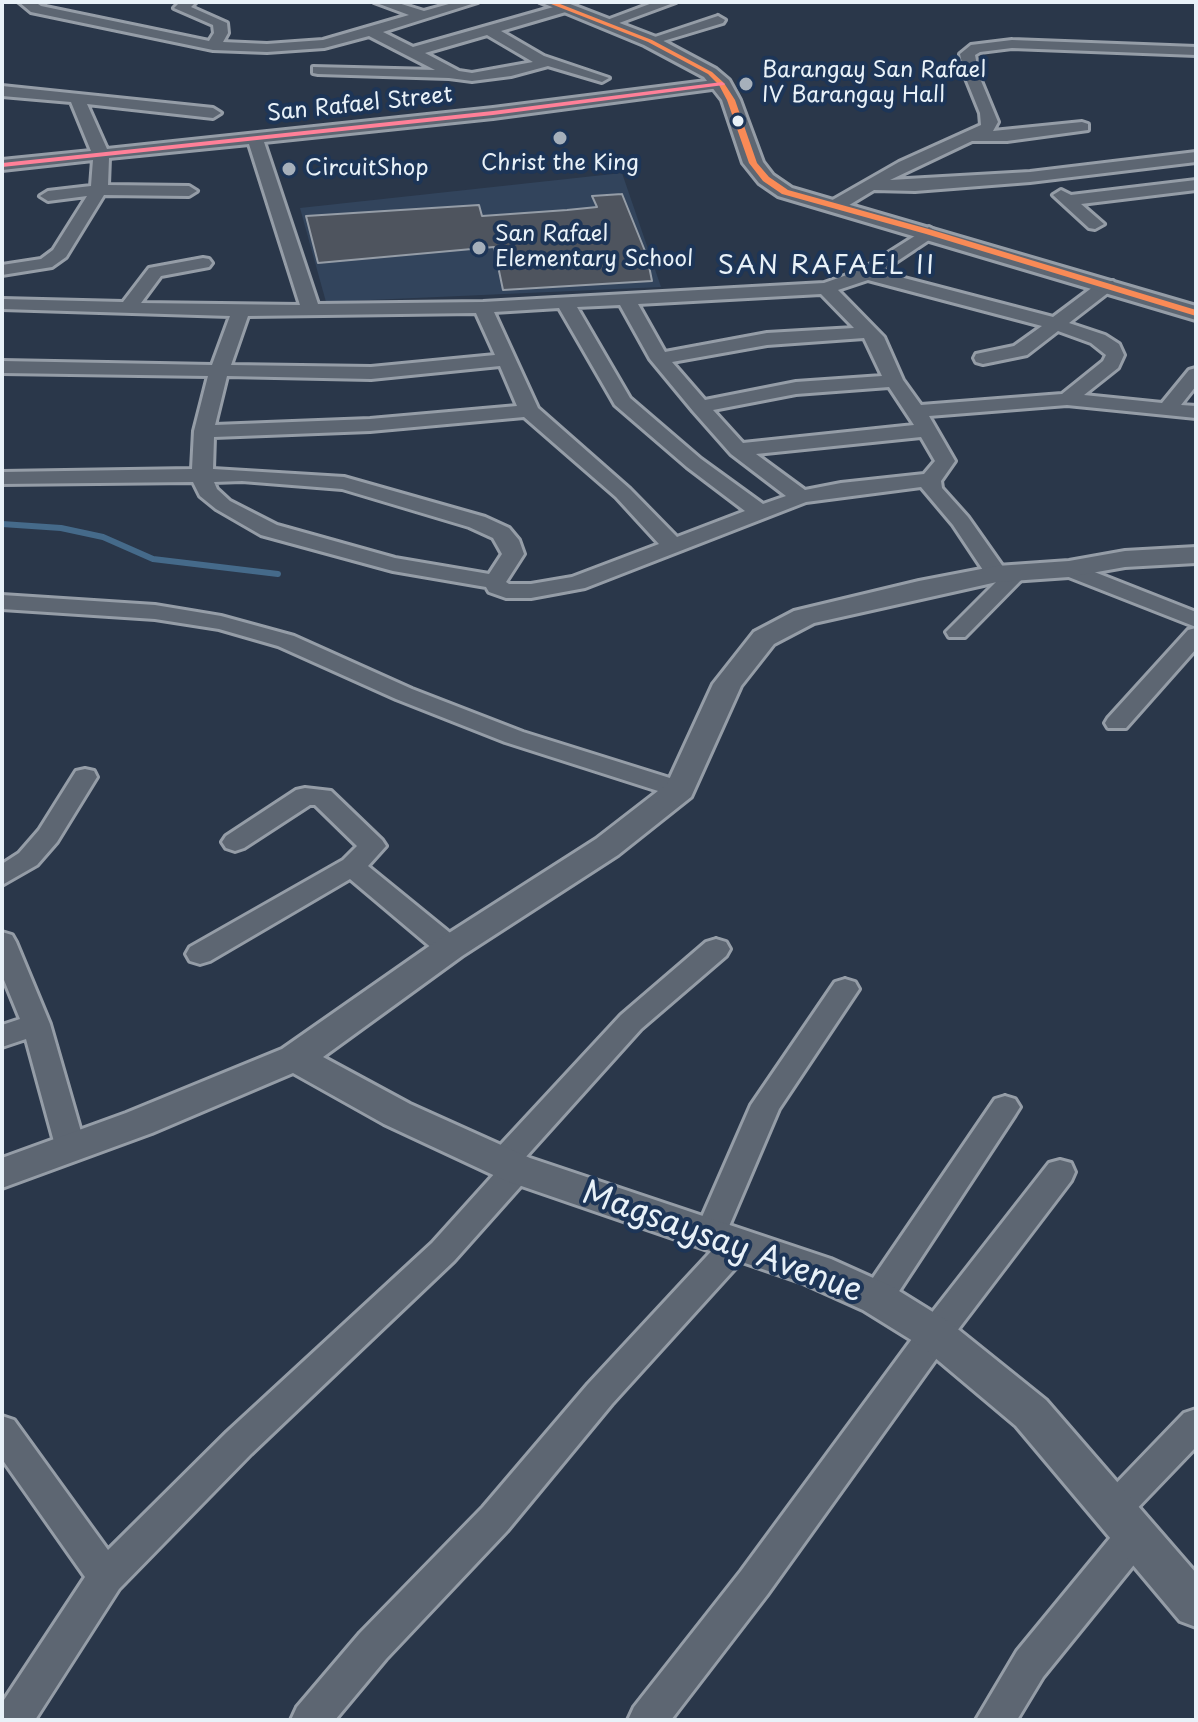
<!DOCTYPE html>
<style>
body{margin:0}
#map{position:relative;width:1198px;height:1722px;overflow:hidden;background:#2a374a;font-family:"Playpen Sans",sans-serif}
canvas{display:block}
.frame{position:absolute;inset:0;border:4px solid #e8f1f8;pointer-events:none}
</style>
<div id="map">
<canvas width="1198" height="1722"></canvas>
<div class="frame"></div>
</div>
<script>
const c = document.querySelector('canvas').getContext('2d');
c.lineJoin = 'round';
function fillPath(path, color) {
  c.fillStyle = color;
  c.fill(path, 'evenodd');
}
function poly(rows) {
  const path = new Path2D();
  for (const r of rows) {
    path.moveTo(r[0], r[1]);
    for (let i = 2; i < r.length; i += 2) path.lineTo(r[i], r[i + 1]);
  }
  return path;
}
function trace(path, color, width, dash) {
  c.strokeStyle = color;
  c.lineWidth = width;
  c.lineCap = dash ? 'butt' : 'round';
  c.setLineDash(dash || []);
  c.stroke(path);
}
function drawText(font, color, halo, rows, align = 'center') {
  c.font = font + ' "Playpen Sans",sans-serif';
  c.lineWidth = 8;
  c.setLineDash([]);
  c.textBaseline = 'middle';
  c.strokeStyle = halo;
  c.fillStyle = color;
  for (const [text, x, y, turn = 0] of rows) {
    c.save();
    c.translate(x, y);
    c.rotate((+turn || 0) * Math.PI / 180);
    c.textAlign = isNaN(turn) ? turn : align;
    if (halo) c.strokeText(text, 0, 0);
    c.fillText(text, 0, 0);
    c.restore();
  }
}
fillPath(poly([
 [622,173,661,287,326,302,300,208]
]), '#32445c');
trace(poly([
 [2,524,61,528,103,537,153,559,278,574]
]), '#456a8a', 6);
const building = poly([
 [622,194,647,256,652,281,503,290,494,247,318,263,306,216,479,205,482,216,567,210,597,207,592,196,622,194]
]);
fillPath(building, '#4e545e');
trace(building, '#959da7', 2);
const minor = poly([
 [19,2,35,2,41,6,209,41,214,33,213,25,174,8,180,2,196,2,191,7,227,23,228,33,223,42,267,44,323,40,409,15,374,2,395,2,424,11,456,2,478,2,383,32,413,47,564,4,571,8,569,11,501,31,544,56,609,78,602,82,548,66,511,76,472,81,449,78,318,74,313,73,313,67,435,70,369,36,324,48,267,52,213,50,31,12,19,2],
 [487,35,533,62,472,73,459,71,425,53,487,35],
 [655,2,676,2,611,26,606,27,599,23,655,2],
 [718,16,725,20,723,23,650,45,643,41,718,16],
 [1012,40,1196,47,1196,55,1012,48,980,52,975,55,979,76,998,122,993,131,1082,122,1088,124,1088,130,1007,141,972,141,890,180,1030,172,1196,152,1196,162,1030,182,915,191,874,190,841,210,829,210,827,206,829,202,899,162,981,125,980,113,965,76,960,54,971,45,1012,40],
 [722,79,727,81,727,87,493,118,264,142,318,304,483,302,824,283,861,270,929,227,938,232,935,236,881,272,1053,317,1101,281,1113,281,1116,285,1113,289,1069,323,1105,335,1119,344,1124,355,1118,368,1084,395,1162,403,1189,370,1196,368,1196,386,1181,405,1196,406,1196,418,1067,405,929,416,955,461,941,481,942,488,968,517,1006,571,1016,567,1027,574,965,637,949,637,946,632,997,581,989,579,953,525,921,487,806,502,585,588,531,598,506,598,489,592,486,587,393,571,261,535,216,509,200,496,193,482,2,484,2,472,192,469,194,431,208,376,2,373,2,361,212,365,230,316,2,309,2,299,123,302,149,268,203,258,209,259,212,263,209,267,161,276,141,303,300,305,249,144,109,158,108,185,189,186,197,191,189,196,104,195,66,257,52,267,2,275,2,265,41,259,53,250,87,196,48,201,40,196,48,191,91,186,93,160,2,170,2,160,91,151,71,102,2,96,2,86,213,108,221,113,213,118,87,104,107,149,493,108,722,79],
 [868,280,1042,326,1014,346,976,354,974,358,976,362,983,364,1027,355,1058,331,1091,343,1106,355,1103,361,1062,394,921,405,903,380,884,337,838,290,868,280],
 [821,294,854,328,767,333,665,352,638,304,821,294],
 [620,305,650,359,693,411,731,454,786,496,763,504,701,459,630,398,577,307,620,305],
 [559,308,615,405,687,467,745,511,677,537,630,489,538,408,494,312,559,308],
 [476,313,495,355,371,367,231,365,248,316,476,313],
 [864,338,882,376,796,382,705,400,672,362,767,345,864,338],
 [500,366,517,406,370,419,215,425,227,376,371,379,500,366],
 [889,387,914,425,743,443,713,410,796,394,889,387],
 [524,417,616,497,659,544,572,577,531,584,509,584,506,582,524,554,519,540,509,528,485,517,344,477,213,469,214,437,370,431,524,417],
 [921,437,935,461,924,474,841,483,805,490,756,454,921,437],
 [242,481,342,489,469,527,493,538,502,554,489,574,395,558,277,525,230,501,217,489,214,482,242,481],
 [1196,180,1196,190,1081,204,1104,224,1095,229,1089,228,1053,195,1061,190,1071,195,1196,180],
 [1069,562,1196,612,1196,627,1061,574,1058,569,1069,562],
 [2,595,155,605,221,616,294,636,412,689,523,732,689,784,692,790,689,796,680,798,505,742,396,699,278,646,219,629,155,619,2,609,2,595],
 [1196,628,1196,649,1126,728,1108,728,1105,723,1108,718,1188,630,1196,628],
 [85,769,94,771,97,777,57,842,37,865,2,885,2,864,19,853,39,830,76,771,85,769],
 [305,788,331,791,382,840,386,846,368,866,460,941,464,948,460,955,450,958,440,955,350,879,210,961,200,964,190,961,186,954,190,947,343,860,357,846,315,805,310,805,244,848,235,851,226,848,222,842,226,836,296,790,305,788],
 [2,932,12,935,16,942,50,1024,86,1149,82,1157,71,1161,60,1157,56,1149,26,1039,2,1047,2,1025,20,1019,2,975,2,932],
 [716,939,726,942,730,949,726,956,641,1029,524,1159,532,1169,528,1178,454,1261,251,1454,119,1589,35,1720,2,1720,2,1703,85,1577,2,1459,2,1416,14,1420,108,1550,227,1432,432,1243,496,1172,488,1162,492,1154,621,1015,706,942,716,939],
 [845,979,855,982,859,989,779,1109,724,1238,739,1230,750,1234,755,1243,750,1252,612,1404,507,1531,386,1659,335,1720,291,1720,297,1707,360,1633,483,1507,588,1384,719,1243,711,1246,700,1242,695,1233,751,1105,835,982,845,979],
 [1005,1096,1015,1099,1020,1107,1015,1115,888,1308,877,1312,866,1308,861,1298,866,1288,995,1099,1005,1096],
 [1060,1160,1071,1163,1075,1172,1071,1181,947,1344,767,1595,671,1720,628,1720,634,1707,741,1571,923,1324,1049,1163,1060,1160],
 [1196,1409,1196,1447,1127,1519,1115,1524,1103,1519,1097,1508,1103,1497,1184,1413,1196,1409],
 [1137,1517,1150,1521,1155,1533,1150,1545,1043,1677,1017,1720,976,1720,1017,1651,1124,1521,1137,1517]
]);
const tertiary = poly([
 [540,2,565,2,656,37,716,69,729,80,740,100,763,162,773,175,792,188,1196,306,1196,320,778,196,759,183,743,163,722,100,704,77,644,45,540,2],
 [1196,547,1196,563,1125,567,1069,577,997,582,814,623,774,644,741,686,691,797,618,855,462,956,323,1057,410,1104,530,1158,831,1259,891,1286,949,1322,1046,1400,1196,1573,1196,1627,1180,1621,1016,1426,921,1346,863,1310,803,1283,504,1180,384,1124,293,1073,152,1133,2,1188,2,1158,126,1113,282,1049,438,940,596,839,667,784,713,684,754,632,794,611,919,581,997,566,1069,561,1125,551,1196,547]
]);
trace(minor, '#959da7', 6);
trace(tertiary, '#959da7', 6);
fillPath(minor, '#5d6672');
fillPath(tertiary, '#5d6672');
fillPath(poly([
 [546,2,555,2,652,40,712,72,724,83,735,100,757,163,769,177,788,190,932,230,1196,310,1196,316,926,234,782,194,763,181,749,163,727,100,719,85,708,74,648,42,546,2]
]), '#f98a56');
fillPath(poly([
 [722,82,725,84,724,85,493,115,2,167,2,163,493,111,722,82]
]), '#ff8098');
for (const [x, y, r, color] of [
 [746,84,8,"#a6b0bb"],
 [738,121,7,"#e8f1f8"],
 [560,138,8,"#a6b0bb"],
 [289,169,8,"#a6b0bb"],
 [479,248,8,"#a6b0bb"]
]) {
  const dot = new Path2D();
  dot.arc(x, y, r, 0, 2 * Math.PI);
  c.fillStyle = color;
  c.fill(dot);
  trace(dot, '#1d3557', 3);
}
drawText('22px', '#e8f1f8', '#1d3557', [
 ["Barangay San Rafael",762,71],
 ["IV Barangay Hall",762,96],
 ["Christ the King",560,164,"center"],
 ["CircuitShop",305,169],
 ["San Rafael",495,235],
 ["Elementary School",495,260]
], 'left');
drawText('22px', '#e8f1f8', '#1d3557', [
 ["San Rafael Street",360,105,-6]
]);
c.letterSpacing = '2px';
drawText('26px', '#e8f1f8', '#1d3557', [
 ["SAN RAFAEL II",827,267]
]);
c.letterSpacing = '0px';
drawText('32px', '#e8f1f8', '#1d3557', [
 ["Magsaysay Avenue",722,1243,20]
]);
</script>
